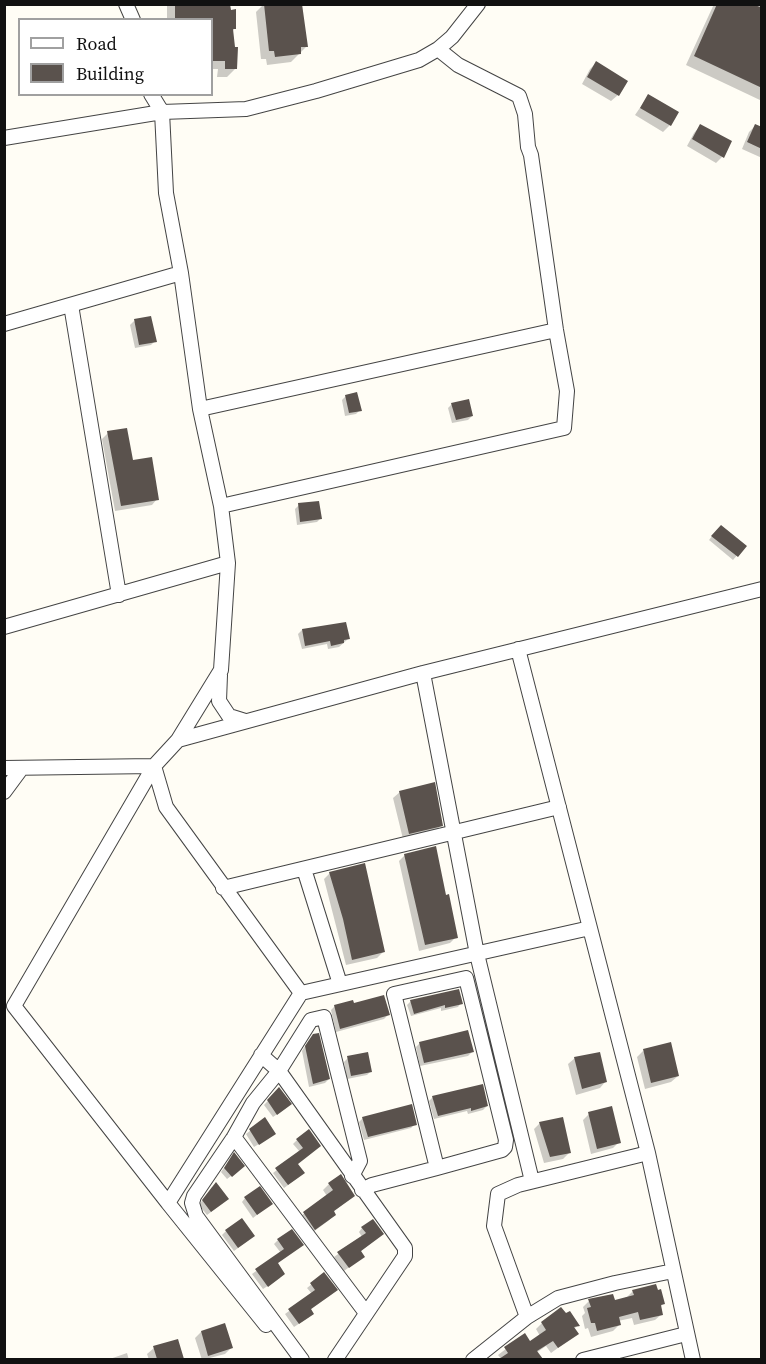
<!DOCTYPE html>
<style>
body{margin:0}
#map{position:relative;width:766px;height:1364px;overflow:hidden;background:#fffdf5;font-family:"Source Serif 4",serif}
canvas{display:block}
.frame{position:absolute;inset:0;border:6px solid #111;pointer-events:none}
.legend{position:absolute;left:18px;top:18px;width:195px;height:78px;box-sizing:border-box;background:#fff;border:2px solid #a0a0a0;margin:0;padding:8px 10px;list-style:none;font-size:18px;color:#111}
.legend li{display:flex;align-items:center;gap:12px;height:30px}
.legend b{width:30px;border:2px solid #a0a0a0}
</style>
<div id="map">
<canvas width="766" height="1364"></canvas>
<div class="frame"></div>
<ul class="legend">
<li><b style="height:8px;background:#fff"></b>Road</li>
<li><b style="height:16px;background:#5a524d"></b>Building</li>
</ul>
</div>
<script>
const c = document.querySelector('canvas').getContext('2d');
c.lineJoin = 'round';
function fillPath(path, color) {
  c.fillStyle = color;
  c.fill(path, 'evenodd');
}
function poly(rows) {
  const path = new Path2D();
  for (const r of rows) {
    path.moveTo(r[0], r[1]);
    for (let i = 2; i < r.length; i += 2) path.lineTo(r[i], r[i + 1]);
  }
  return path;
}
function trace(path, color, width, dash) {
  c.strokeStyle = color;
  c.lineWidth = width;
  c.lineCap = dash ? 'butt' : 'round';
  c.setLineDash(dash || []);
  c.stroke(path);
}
fillPath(poly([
 [167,4,229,4,235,28,232,32,236,68,227,77,217,77,218,69,212,69,212,20,167,20],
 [264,4,300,4,307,46,291,62,267,65,266,59,261,59,256,12],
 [714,4,762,4,762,101,686,65],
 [596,63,618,95,611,101,582,84,590,69],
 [648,96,677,112,670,125,663,132,635,115],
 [700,126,722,157,716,163,687,146,694,133],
 [755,126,762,129,762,158,742,149,749,132],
 [134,321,155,341,151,345,135,348,130,325],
 [346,396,360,410,356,414,345,416,342,400],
 [452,404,472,416,468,420,452,423,448,408],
 [108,433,132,462,157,499,152,505,115,511,102,439],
 [299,505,321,518,317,522,297,525,295,509],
 [717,530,745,546,733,560,709,540],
 [302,630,348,639,339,647,328,649,327,644,302,649,298,634],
 [400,792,442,825,435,831,403,839,393,798],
 [405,855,445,897,456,937,450,943,419,951,399,861],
 [330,873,383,952,377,958,346,965,324,879],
 [411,1001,461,1003,458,1007,441,1011,441,1008,411,1016,407,1005],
 [335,1006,388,1015,384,1019,336,1032,331,1010],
 [309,1040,329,1079,325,1083,309,1087,302,1051],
 [420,1043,472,1052,468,1056,420,1066,416,1047],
 [643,1051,678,1076,671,1082,645,1089,637,1057],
 [348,1058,370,1072,367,1075,347,1079,344,1062],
 [575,1058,606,1081,600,1088,576,1095,568,1064],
 [279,1089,286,1108,273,1117,264,1105],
 [433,1097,487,1106,483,1110,468,1114,467,1111,434,1119,429,1101],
 [589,1114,619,1142,613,1148,591,1154,583,1120],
 [363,1118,415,1124,411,1128,364,1140,359,1122],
 [265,1119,270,1137,254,1147,246,1134],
 [540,1123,569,1153,563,1159,544,1163,534,1129],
 [297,1140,319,1146,297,1164,299,1177,284,1188,273,1173,300,1152,293,1144],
 [231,1158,239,1170,227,1179,221,1172],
 [329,1184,353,1196,333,1212,334,1215,328,1221,309,1235,297,1219,327,1196,323,1190],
 [212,1187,223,1203,207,1215,199,1205],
 [245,1198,267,1207,253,1218,242,1202],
 [362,1228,382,1234,360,1252,363,1257,344,1271,334,1257,362,1237,359,1232],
 [226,1231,249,1240,234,1251,222,1235],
 [278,1240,302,1245,276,1264,280,1278,263,1289,252,1274,281,1253,274,1244],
 [324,1274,332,1294,310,1310,309,1317,294,1327,285,1314,312,1294,307,1288],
 [633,1291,663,1304,660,1307,662,1314,655,1320,634,1325,632,1318,618,1321,619,1325,613,1331,591,1337,588,1328,585,1329,582,1316,585,1313,583,1307,589,1301,614,1302,627,1297],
 [542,1323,578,1325,574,1329,577,1334,551,1353,546,1346,536,1353,541,1360,502,1360,498,1355,524,1335,529,1343,540,1336,536,1329],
 [224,1325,231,1348,225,1354,202,1360,195,1338,201,1332],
 [177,1340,183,1360,149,1360,147,1354,154,1348],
 [127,1353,129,1360,107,1360]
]), '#0003');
fillPath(poly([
 [175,4,230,4,231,10,236,9,236,29,233,29,235,47,238,47,237,69,225,69,225,61,212,61,212,20,175,20],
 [264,4,302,4,308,47,301,47,301,54,275,57,274,51,269,51],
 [717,4,753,4,762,8,762,88,694,56],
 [596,61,628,81,619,96,587,77],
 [648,94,679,112,671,126,640,108],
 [700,124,732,141,724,158,692,139],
 [755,124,762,127,762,149,747,142],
 [151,316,157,342,139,345,134,319],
 [357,392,362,411,349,413,345,395],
 [469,399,473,416,456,420,451,403],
 [127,428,133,460,152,457,159,500,121,506,107,431],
 [319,501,322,519,300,522,298,503],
 [721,525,747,546,738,557,711,536],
 [346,622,350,639,344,640,344,643,331,646,330,641,305,646,302,629],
 [435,782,443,826,409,834,399,791],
 [436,846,446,895,449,894,458,938,425,945,404,854],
 [365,863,385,952,352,960,343,919,329,872],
 [459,989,463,1004,445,1008,445,1005,414,1014,410,1000],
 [384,995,390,1015,340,1029,334,1005,353,1000,354,1003],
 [468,1030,474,1052,424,1063,419,1042],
 [319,1033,330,1079,313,1084,305,1046,313,1034],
 [671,1042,679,1076,651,1083,643,1049],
 [368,1052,372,1072,351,1076,347,1056],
 [600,1052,607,1082,582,1089,574,1057],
 [483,1084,488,1106,471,1111,471,1108,438,1116,432,1096],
 [279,1087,292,1104,277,1115,267,1100],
 [412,1104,417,1125,368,1137,362,1117],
 [612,1106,621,1143,597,1149,588,1112],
 [265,1117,276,1134,259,1145,249,1129],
 [563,1117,571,1153,550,1157,539,1122],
 [309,1129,321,1146,298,1164,305,1173,288,1185,275,1168,303,1148,296,1139],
 [234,1152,245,1166,232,1177,224,1168],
 [341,1174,355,1196,334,1211,336,1215,315,1230,303,1212,333,1190,328,1183],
 [216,1182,229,1199,211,1212,202,1200],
 [260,1186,273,1204,257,1215,244,1197],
 [242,1218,255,1236,238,1248,225,1230],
 [373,1219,384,1234,361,1251,365,1257,349,1268,337,1252,366,1233,361,1227],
 [292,1229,304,1245,278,1263,285,1274,268,1287,255,1269,284,1249,277,1239],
 [324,1272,338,1290,311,1309,314,1314,299,1324,288,1309,315,1290,310,1283],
 [656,1284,658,1290,661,1289,665,1304,661,1305,663,1315,640,1320,638,1312,619,1317,621,1325,597,1331,595,1323,591,1323,587,1308,591,1307,588,1299,613,1294,615,1300,634,1295,632,1290],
 [561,1307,566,1313,570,1311,580,1326,574,1327,579,1334,558,1348,553,1341,537,1351,543,1359,499,1359,508,1353,504,1347,525,1333,530,1341,546,1330,541,1322],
 [225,1323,233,1348,208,1356,201,1331],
 [178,1339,184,1359,157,1359,153,1346]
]), '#5a524d');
const minor = poly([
 [126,4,133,20],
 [151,94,162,112,246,109,316,91,419,60,438,49,452,37,478,4],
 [4,138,162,112,166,193,181,273,200,409,221,506,228,563,221,670,178,740,154,766,4,768],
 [71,305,119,595],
 [4,324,181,273],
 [200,409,556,330],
 [221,506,564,428,567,391,556,330,531,155,528,147,525,114,519,96,458,65,438,49],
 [4,627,228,563],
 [518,649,648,1153,693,1360],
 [423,673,477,954,532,1181],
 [220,675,219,701,229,716,245,721],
 [178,740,423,673,762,589],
 [154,766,14,1006,168,1203,301,993,590,928],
 [154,766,166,807,301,993],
 [4,792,21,769],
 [304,869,340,984],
 [223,888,559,807],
 [261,1055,279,1071,405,1248,405,1256,335,1360],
 [234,1137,366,1313],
 [362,1190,372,1185,437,1168,502,1150,505,1147,506,1140,466,978,394,994,437,1168],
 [168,1203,266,1325],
 [527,1317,494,1226,498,1194,518,1185,648,1153],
 [302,1360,196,1216,192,1203,194,1196,234,1137,253,1103,279,1071,311,1020,324,1017,360,1161,352,1176],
 [473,1360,527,1317,558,1298,615,1283,673,1271],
 [583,1360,686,1334]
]);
trace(minor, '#444', 16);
trace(minor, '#fff', 14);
</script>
